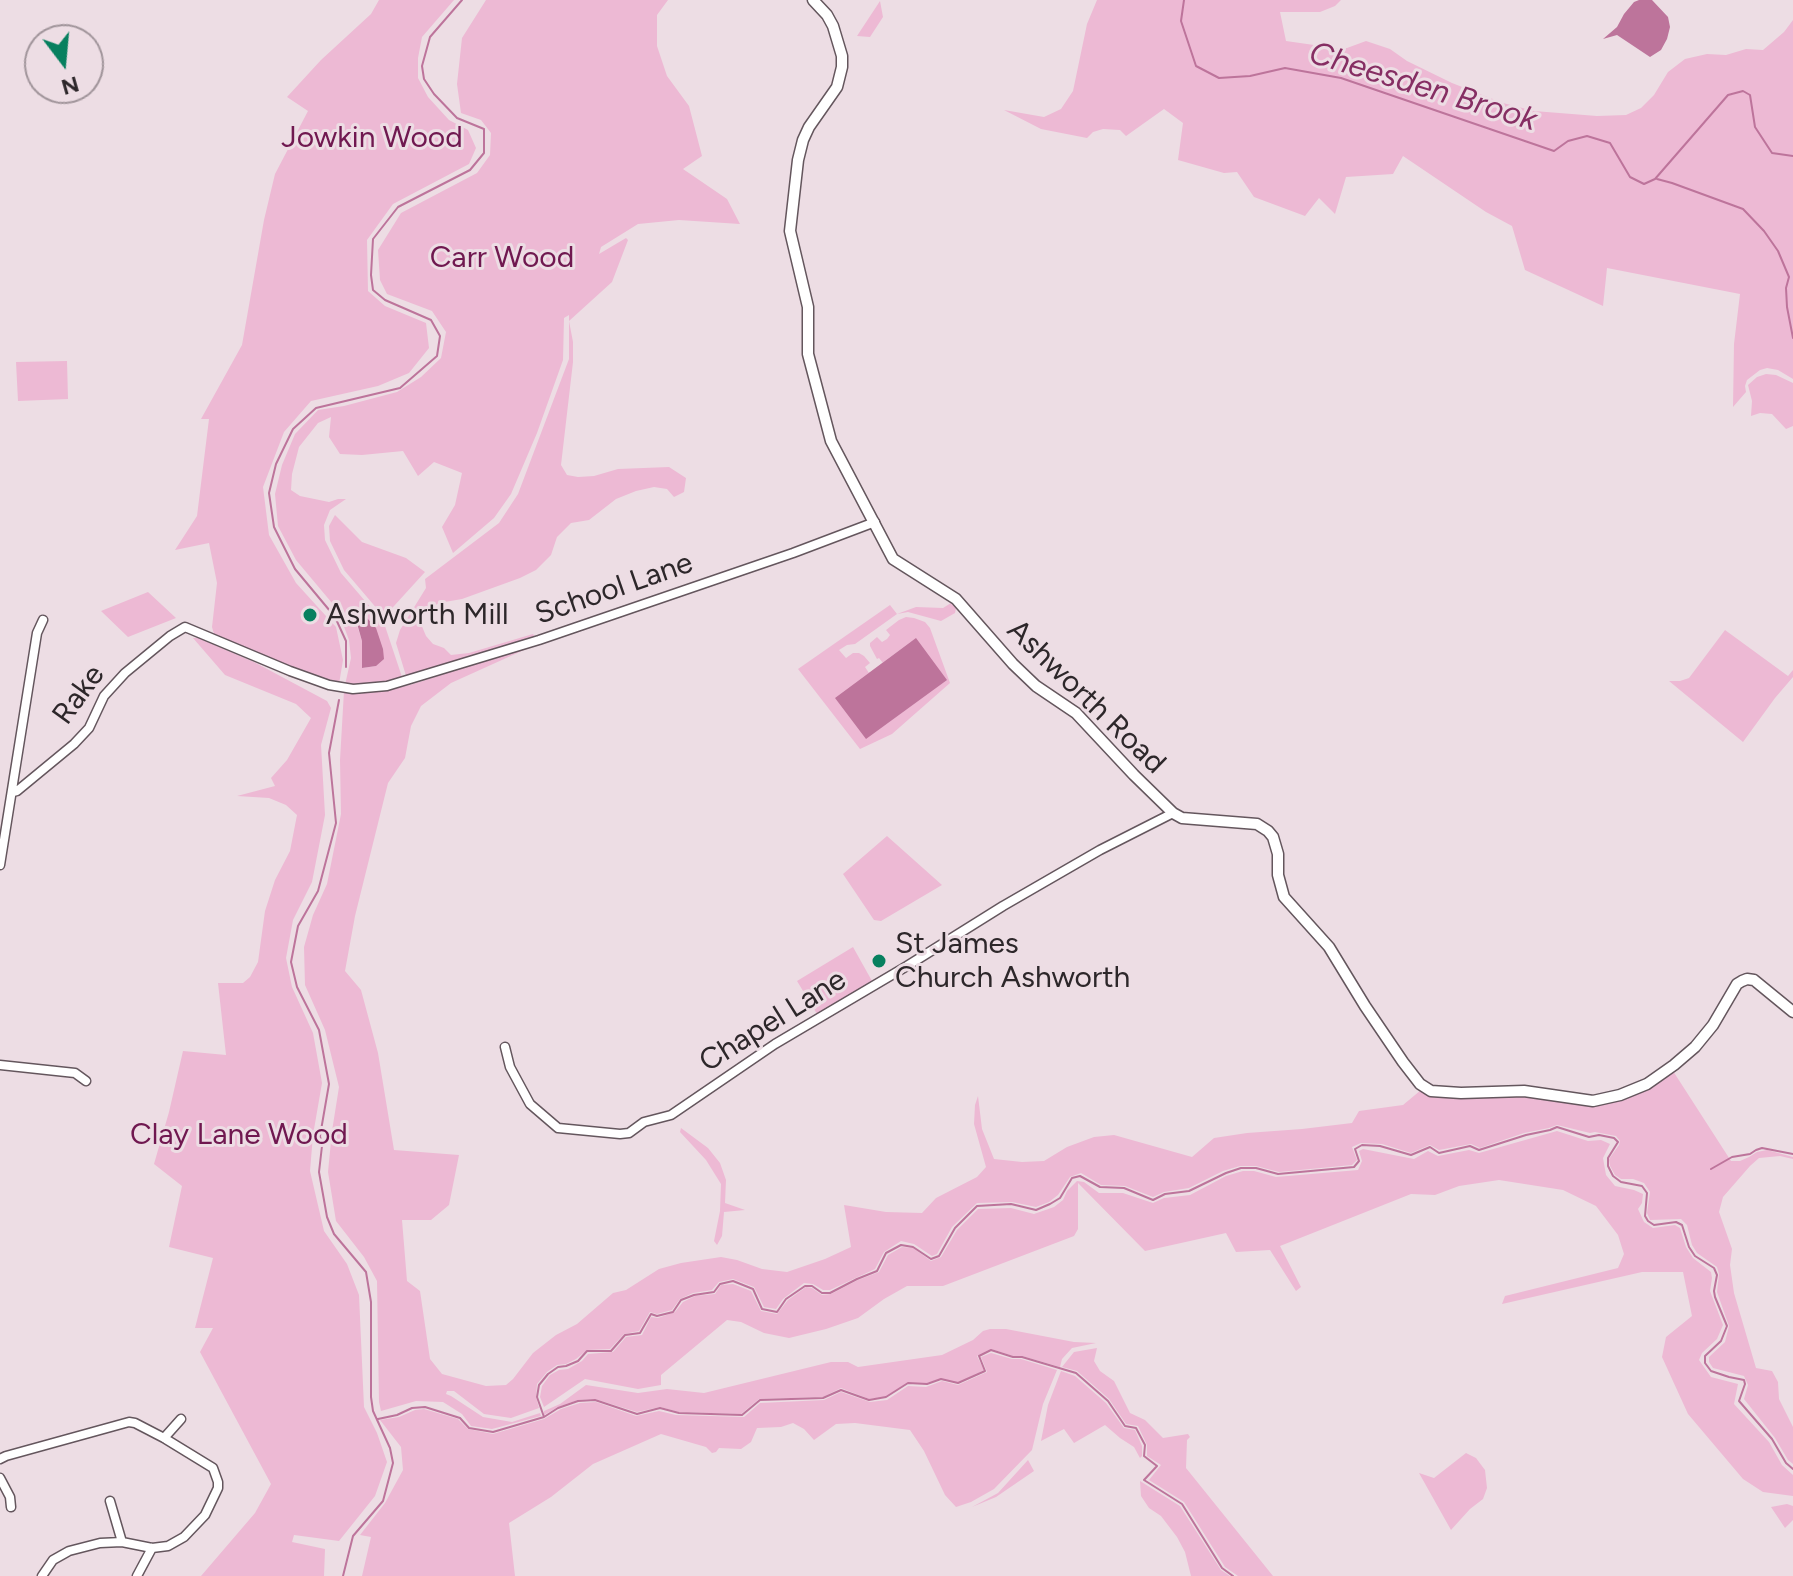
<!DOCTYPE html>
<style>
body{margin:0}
#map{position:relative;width:1793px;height:1576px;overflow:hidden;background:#eddde4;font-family:Figtree,sans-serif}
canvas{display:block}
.north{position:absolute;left:24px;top:24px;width:80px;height:80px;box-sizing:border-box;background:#eddde4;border:2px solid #a0949a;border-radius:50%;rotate:164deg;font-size:22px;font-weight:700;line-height:32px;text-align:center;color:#2d272a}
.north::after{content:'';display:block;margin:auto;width:28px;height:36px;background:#07805f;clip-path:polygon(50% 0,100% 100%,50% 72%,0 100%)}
</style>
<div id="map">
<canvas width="1793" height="1576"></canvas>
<div class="north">N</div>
</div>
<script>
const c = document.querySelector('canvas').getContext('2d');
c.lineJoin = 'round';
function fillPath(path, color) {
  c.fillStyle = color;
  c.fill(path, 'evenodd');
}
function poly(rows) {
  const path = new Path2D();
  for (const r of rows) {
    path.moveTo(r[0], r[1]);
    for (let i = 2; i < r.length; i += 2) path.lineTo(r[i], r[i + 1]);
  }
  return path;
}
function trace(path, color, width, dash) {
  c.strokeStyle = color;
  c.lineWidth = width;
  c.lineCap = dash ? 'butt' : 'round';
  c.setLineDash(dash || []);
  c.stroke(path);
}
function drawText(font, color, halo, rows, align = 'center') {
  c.font = font + ' Figtree,sans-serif';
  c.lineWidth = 6;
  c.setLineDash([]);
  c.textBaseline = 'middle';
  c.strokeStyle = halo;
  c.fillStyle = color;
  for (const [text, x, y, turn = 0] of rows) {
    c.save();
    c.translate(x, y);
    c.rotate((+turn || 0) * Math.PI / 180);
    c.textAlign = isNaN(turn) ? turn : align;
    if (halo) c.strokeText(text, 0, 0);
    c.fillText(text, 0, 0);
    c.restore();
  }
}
fillPath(poly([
 [379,0,454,0,422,37,418,58,418,78,428,97,449,120,468,130,476,148,469,164,393,204,367,240,368,291,385,306,426,323,429,348,409,373,378,386,311,401,284,432,263,487,269,535,296,583,336,627,343,660,339,684,309,674,214,634,212,627,217,583,209,543,175,550,197,516,209,419,201,419,242,345,264,220,275,174,308,111,287,97,321,60,371,14],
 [486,0,668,0,657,15,657,46,667,76,689,106,702,156,683,169,727,199,740,224,679,220,638,224,601,247,599,254,626,238,628,240,612,282,569,321,573,342,573,362,561,465,567,475,578,477,594,476,618,469,669,467,686,478,684,492,674,497,667,489,654,487,636,491,616,499,589,520,571,523,557,537,551,555,536,570,520,578,462,599,439,603,424,612,421,624,426,636,433,644,444,648,451,655,469,653,533,634,535,637,407,679,396,643,400,630,426,588,425,579,499,523,518,494,569,359,569,315,564,318,563,360,537,433,511,494,494,518,453,553,442,527,455,505,462,473,434,462,418,476,403,451,362,455,340,454,329,437,331,417,318,423,299,447,292,474,291,490,300,496,329,502,338,499,346,499,330,510,324,525,325,540,341,573,384,623,403,680,366,686,345,685,351,658,349,640,343,624,337,609,296,560,278,526,275,494,282,465,295,434,318,410,344,406,397,392,421,377,441,358,446,332,432,311,387,294,380,280,378,250,401,213,477,173,490,155,491,133,481,120,461,113,457,84,462,38],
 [354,616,376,666,362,668,362,641],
 [1097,0,1341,0,1335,6,1320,12,1280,12,1286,41,1335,48,1347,48,1366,41,1390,49,1407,61,1452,83,1503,103,1534,111,1597,116,1626,115,1641,108,1654,95,1668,72,1685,59,1707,54,1726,55,1746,49,1763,50,1784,32,1793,20,1793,379,1778,370,1767,368,1760,370,1747,380,1745,386,1746,392,1733,407,1734,344,1740,294,1607,268,1603,306,1525,270,1512,226,1486,212,1403,156,1393,174,1346,177,1335,214,1319,198,1305,216,1254,197,1237,172,1224,173,1178,160,1183,123,1164,109,1126,136,1120,130,1103,129,1093,132,1087,138,1041,129,1004,110,1044,117,1061,109,1073,91,1087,24],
 [880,1,883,17,870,37,857,36],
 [67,361,68,399,18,401,16,362],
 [1766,374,1776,375,1793,383,1793,426,1786,429,1772,414,1760,413,1751,416,1752,401,1748,385,1757,377],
 [335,515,362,542,406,558,425,572,384,617,344,570,330,541,329,526],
 [148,592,176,618,128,637,101,611],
 [951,603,956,608,955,613,941,621,908,612,897,614,855,644,847,645,839,650,846,658,853,653,859,653,864,656,870,663,865,667,869,673,835,698,916,638,883,663,879,658,877,659,870,646,870,643,877,637,882,642,887,639,890,635,886,630,899,620,906,617,914,618,925,622,930,628,950,683,892,734,860,749,798,669,890,605,897,614,916,607,943,608],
 [1725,630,1788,676,1793,670,1793,677,1775,698,1743,742,1669,681,1680,681,1689,678],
 [193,638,198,638,254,662,327,701,331,708,321,745,325,815,312,882,293,920,286,958,292,987,313,1033,322,1083,313,1135,310,1171,324,1231,347,1264,359,1295,364,1407,377,1433,387,1462,375,1496,339,1541,294,1535,292,1542,325,1549,324,1576,201,1576,255,1513,271,1484,200,1352,213,1328,195,1328,213,1258,169,1247,182,1186,154,1164,169,1112,183,1051,226,1055,218,983,243,983,250,977,258,962,265,911,275,880,290,851,297,815,286,805,269,798,237,796,275,786,271,778,287,760,311,718,296,704,225,675],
 [535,645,451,683,421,706,411,726,405,758,388,783,355,916,345,971,361,990,378,1053,394,1150,459,1155,449,1205,431,1220,402,1220,407,1281,420,1291,430,1359,442,1374,486,1386,506,1385,513,1379,533,1353,556,1335,577,1324,613,1293,626,1290,659,1269,681,1263,721,1257,737,1260,762,1269,787,1272,825,1259,851,1247,844,1205,886,1212,922,1213,936,1198,977,1177,986,1167,974,1124,975,1105,978,1096,982,1129,994,1159,1022,1162,1044,1161,1067,1147,1094,1137,1114,1135,1192,1157,1214,1138,1247,1133,1302,1129,1352,1123,1359,1111,1403,1105,1421,1090,1430,1095,1521,1093,1587,1103,1673,1071,1731,1161,1740,1161,1749,1157,1757,1152,1767,1150,1793,1157,1793,1159,1780,1156,1759,1158,1750,1166,1723,1197,1719,1212,1732,1249,1730,1265,1734,1293,1756,1368,1772,1371,1778,1382,1779,1399,1793,1427,1793,1464,1788,1460,1775,1438,1744,1399,1748,1385,1744,1376,1713,1368,1709,1362,1709,1357,1725,1342,1729,1326,1717,1292,1719,1274,1717,1267,1697,1253,1692,1245,1687,1225,1681,1219,1650,1220,1647,1213,1650,1192,1644,1183,1633,1179,1621,1179,1615,1175,1610,1166,1609,1159,1619,1145,1620,1141,1616,1136,1595,1132,1590,1133,1557,1125,1549,1128,1524,1133,1480,1148,1471,1144,1439,1150,1430,1145,1411,1153,1382,1144,1361,1143,1352,1147,1357,1160,1352,1165,1279,1172,1256,1166,1240,1166,1223,1171,1189,1188,1164,1192,1153,1197,1125,1186,1101,1185,1081,1173,1070,1177,1058,1195,1049,1202,1036,1207,1012,1202,977,1203,952,1227,937,1254,932,1256,914,1244,901,1241,884,1252,875,1269,830,1290,823,1290,813,1284,804,1283,783,1299,776,1309,764,1307,754,1287,733,1279,719,1282,712,1290,693,1293,680,1299,672,1310,657,1314,650,1312,639,1331,624,1334,610,1349,587,1350,576,1359,566,1364,557,1365,547,1372,537,1384,536,1397,539,1408,511,1418,484,1414,454,1391,447,1391,446,1394,451,1396,483,1417,512,1422,540,1413,541,1416,492,1429,471,1426,462,1414,443,1402,416,1401,381,1411,379,1402,377,1281,364,1257,336,1221,328,1172,332,1131,339,1087,325,1030,305,985,304,947,313,915,327,884,341,814,340,760,344,691,381,691,410,685],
 [887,836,942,885,881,921,874,920,843,874],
 [853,947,872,981,817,1014,797,981],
 [681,1128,708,1148,720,1163,726,1180,725,1203,745,1210,724,1212,722,1236,717,1245,714,1241,720,1211,721,1184,706,1160,680,1132],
 [1557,1131,1588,1141,1601,1140,1610,1144,1603,1158,1606,1175,1615,1186,1634,1190,1643,1194,1642,1203,1638,1209,1644,1222,1653,1228,1675,1225,1680,1228,1686,1247,1693,1258,1711,1272,1712,1278,1710,1291,1723,1325,1717,1339,1702,1353,1699,1360,1711,1377,1738,1384,1734,1404,1769,1442,1782,1465,1793,1475,1793,1496,1763,1492,1743,1479,1688,1414,1662,1357,1666,1337,1692,1316,1683,1272,1642,1272,1502,1304,1505,1296,1618,1268,1624,1254,1618,1235,1596,1206,1563,1190,1499,1180,1459,1186,1435,1195,1411,1194,1280,1246,1301,1287,1296,1291,1270,1250,1236,1252,1226,1233,1145,1251,1078,1183,1078,1229,1074,1236,943,1286,907,1286,884,1299,858,1318,826,1329,789,1338,764,1333,741,1322,727,1320,661,1375,661,1385,638,1389,585,1379,544,1407,540,1397,542,1386,550,1375,559,1370,568,1369,582,1361,588,1354,613,1352,626,1337,642,1335,651,1317,658,1318,675,1312,683,1302,695,1296,715,1294,721,1285,733,1284,751,1291,761,1311,777,1314,788,1300,806,1287,812,1288,822,1295,831,1294,858,1280,879,1272,888,1255,902,1247,913,1248,931,1261,941,1257,957,1230,978,1209,1011,1208,1034,1214,1054,1207,1063,1200,1067,1191,1077,1181,1084,1182,1099,1193,1123,1193,1153,1203,1164,1198,1190,1195,1226,1176,1243,1171,1254,1171,1276,1177,1358,1170,1362,1161,1359,1151,1363,1149,1414,1159,1428,1151,1438,1156,1469,1150,1479,1153],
 [990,1329,1006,1329,1074,1342,1096,1343,1072,1348,1062,1359,1060,1367,1022,1356,1013,1356,991,1349,977,1356,984,1370,958,1383,941,1379,927,1383,907,1383,885,1397,869,1399,841,1388,823,1397,759,1399,741,1414,679,1412,660,1407,637,1412,595,1399,578,1400,558,1407,544,1415,544,1411,560,1404,586,1385,638,1393,667,1389,704,1393,831,1362,848,1362,858,1367,942,1355,973,1340,983,1331],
 [1097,1348,1094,1361,1100,1371,1114,1381,1130,1413,1145,1420,1163,1438,1188,1434,1190,1437,1187,1440,1186,1468,1273,1576,1238,1576,1225,1567,1184,1502,1149,1480,1161,1465,1147,1456,1147,1445,1138,1426,1126,1424,1109,1399,1077,1371,1062,1367,1074,1352],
 [991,1353,1012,1359,1021,1359,1057,1370,1043,1404,1032,1450,994,1489,971,1502,956,1507,945,1495,924,1451,910,1430,855,1423,836,1424,814,1440,804,1429,793,1423,781,1427,757,1428,751,1442,741,1449,719,1448,716,1452,712,1453,706,1447,661,1434,593,1464,551,1497,509,1523,515,1576,362,1576,371,1537,360,1535,385,1503,403,1470,401,1447,380,1420,399,1417,415,1410,424,1409,458,1419,468,1429,493,1434,544,1419,561,1409,580,1403,596,1402,636,1416,659,1411,676,1415,744,1417,760,1403,824,1400,841,1392,870,1402,887,1400,908,1386,926,1387,942,1381,958,1385,987,1372,981,1357],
 [1061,1371,1075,1376,1106,1403,1124,1428,1135,1430,1142,1446,1142,1456,1140,1458,1134,1447,1120,1438,1105,1425,1074,1443,1064,1429,1041,1441,1048,1405],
 [1466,1453,1476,1458,1485,1470,1487,1488,1483,1499,1470,1509,1451,1530,1419,1473,1434,1478],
 [1028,1460,1034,1471,996,1497,972,1507,998,1493],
 [1140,1481,1180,1506,1221,1570,1230,1576,1191,1576,1185,1552,1177,1537,1161,1516,1149,1508,1141,1496],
 [1787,1504,1793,1506,1793,1520,1785,1528,1771,1507]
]), '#edb9d4');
fillPath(poly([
 [1639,0,1652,0,1668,17,1670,27,1667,39,1661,50,1650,57,1617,35,1603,39,1617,27,1624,14,1634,2],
 [358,608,376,628,383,649,384,659,376,666,362,668,362,641,354,613],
 [916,638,947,680,866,739,835,698]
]), '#bd749b');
trace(poly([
 [1184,0,1181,21,1196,66,1219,78,1250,76,1285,68,1341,78,1554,151,1568,141,1587,136,1610,143,1630,177,1644,184,1655,179,1728,95,1743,91,1750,95,1755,127,1772,153,1793,156],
 [1657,179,1672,183,1743,209,1764,231,1778,251,1789,277,1786,288,1787,307,1793,338],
 [346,667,346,641,335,617,295,569,274,527,269,493,276,464,293,429,316,408,400,388,437,356,440,336,431,320,385,300,373,290,371,275,373,239,398,207,470,170,484,153,484,129,457,118,434,94,424,79,422,66,430,37,462,0],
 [339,700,329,753,336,823,318,891,298,926,291,962,297,987,319,1030,329,1084,320,1136,322,1146,319,1172,327,1217,334,1234,366,1272,371,1302,371,1397,373,1411,390,1448,393,1463,383,1501,353,1536,343,1576],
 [1711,1169,1732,1157,1750,1154,1756,1150,1762,1148,1793,1154],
 [544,1417,537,1397,539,1385,548,1374,558,1367,566,1366,578,1361,587,1351,611,1351,625,1335,640,1333,651,1314,657,1316,673,1312,681,1300,694,1295,714,1292,720,1284,733,1281,753,1289,762,1309,777,1312,786,1299,805,1286,812,1286,822,1293,830,1293,857,1279,877,1271,886,1253,901,1245,913,1247,931,1259,939,1256,955,1228,977,1206,1011,1204,1036,1210,1050,1204,1060,1198,1072,1178,1080,1176,1100,1187,1124,1188,1153,1200,1165,1194,1189,1191,1226,1173,1241,1168,1256,1168,1278,1174,1354,1167,1359,1161,1355,1149,1362,1145,1380,1146,1411,1155,1430,1147,1439,1153,1470,1146,1479,1150,1526,1135,1550,1130,1557,1127,1589,1137,1599,1135,1614,1138,1618,1142,1608,1158,1608,1166,1613,1176,1621,1182,1642,1186,1647,1193,1645,1216,1648,1221,1654,1225,1676,1222,1682,1225,1689,1247,1695,1256,1714,1268,1717,1275,1714,1291,1715,1297,1727,1326,1721,1341,1705,1356,1705,1363,1711,1371,1729,1377,1744,1380,1745,1384,1739,1401,1772,1439,1786,1463,1793,1469],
 [378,1419,397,1415,412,1408,425,1407,460,1418,469,1428,493,1432,544,1417,558,1408,578,1401,595,1400,637,1414,660,1408,679,1413,742,1415,760,1400,823,1398,841,1390,869,1400,886,1397,908,1383,927,1384,941,1379,958,1383,985,1371,979,1356,991,1350,1013,1357,1022,1357,1076,1373,1108,1401,1125,1426,1136,1428,1145,1445,1144,1456,1157,1466,1144,1480,1182,1504,1222,1568,1233,1576]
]), '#bd749b', 2);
const minor = poly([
 [13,792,17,791,74,744,89,728,104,696,125,673,170,636,185,627,290,671,329,685,353,689,387,686,539,640,793,553,875,522],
 [0,865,37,633,43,620],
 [505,1047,510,1067,530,1104,558,1128,620,1134,629,1133,644,1122,671,1115,775,1044,907,966,1003,906,1100,850,1173,813],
 [0,1065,75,1073,86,1081],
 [164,1438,181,1419],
 [0,1459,6,1456,129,1422,135,1423,164,1438,213,1468,218,1482,218,1488,205,1515,184,1537,168,1546,152,1548,122,1542,100,1543,69,1551,53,1560,42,1576],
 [0,1478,10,1497,11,1507],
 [110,1501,122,1542],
 [137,1576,152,1548]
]);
const tertiary = poly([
 [813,0,827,15,833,26,842,56,842,67,837,87,809,127,803,140,798,160,790,231,808,307,808,354,831,441,893,559,956,599,1013,664,1036,686,1076,713,1134,775,1173,813,1182,818,1257,824,1268,831,1273,837,1278,854,1278,875,1284,897,1329,947,1365,1006,1403,1062,1420,1084,1431,1091,1461,1093,1524,1091,1593,1101,1620,1095,1647,1084,1674,1065,1695,1047,1713,1025,1737,984,1742,981,1747,979,1754,980,1793,1012]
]);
trace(minor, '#64565d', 11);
trace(tertiary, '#64565d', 13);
trace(minor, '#fff', 8);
trace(tertiary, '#fff', 10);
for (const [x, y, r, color] of [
 [310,615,8,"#07805f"],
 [879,961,8,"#07805f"]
]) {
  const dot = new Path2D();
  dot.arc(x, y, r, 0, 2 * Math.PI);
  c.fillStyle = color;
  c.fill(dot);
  trace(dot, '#eddde4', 3);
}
drawText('30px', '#701850', '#eddde4', [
 ["Jowkin Wood",372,138],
 ["Carr Wood",502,258],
 ["Clay Lane Wood",239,1135]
]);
drawText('30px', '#2d272a', '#eddde4', [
 ["School Lane",614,589,-19],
 ["Rake",79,695,-54],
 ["Ashworth Road",1086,697,44],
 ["Chapel Lane",773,1021,-32]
]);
drawText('30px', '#2d272a', '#eddde4', [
 ["Ashworth Mill",326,615],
 ["St James",895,944],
 ["Church Ashworth",895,978]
], 'left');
drawText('italic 32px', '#862e63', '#eddde4', [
 ["Cheesden Brook",1423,87,17]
]);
</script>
